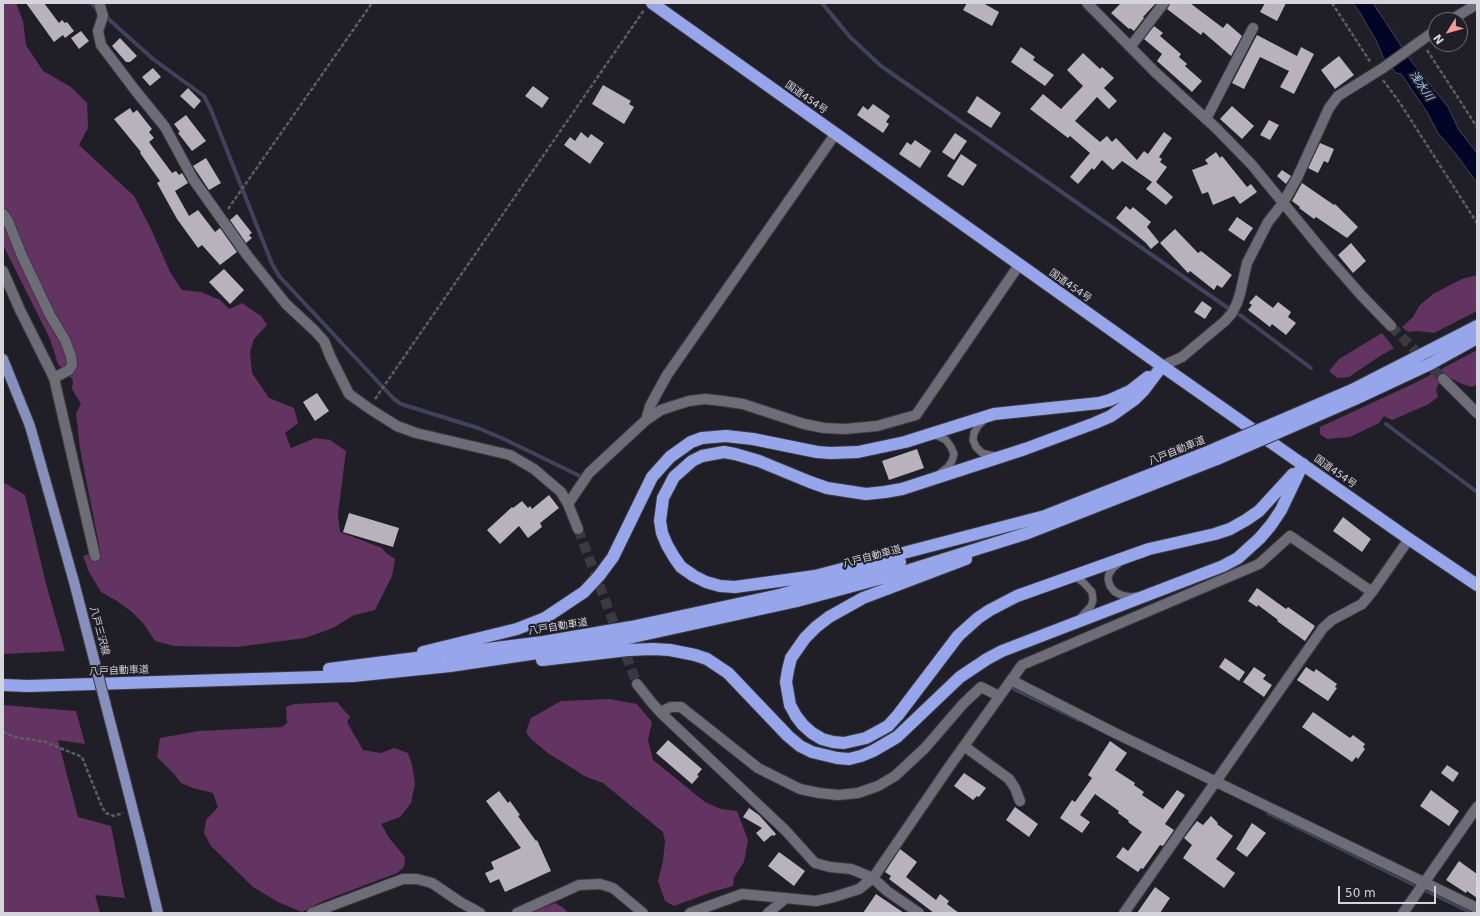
<!DOCTYPE html>
<meta charset="utf-8">
<style>
body{margin:0}
#map{position:relative;width:1480px;height:916px;overflow:hidden;background:#201f27;font-family:"DejaVu Sans",sans-serif}
canvas{display:block}
.frame{position:absolute;inset:0;border:4px solid #d5d5db;pointer-events:none}
.north{position:absolute;left:1428px;top:12px;width:40px;height:40px;box-sizing:border-box;background:#201f27;border:1px solid #68686f;border-radius:50%;rotate:233deg;font-size:11px;font-weight:700;line-height:16px;text-align:center;color:#d5d5db}
.north::after{content:'';display:block;margin:auto;width:14px;height:18px;background:#f59b96;clip-path:polygon(50% 0,100% 100%,50% 72%,0 100%)}
.scale{position:absolute;left:1338px;top:886px;width:98px;height:18px;box-sizing:border-box;border:2px solid #d5d5db;border-top:0;padding-left:5px;font-size:12px;line-height:14px;white-space:nowrap;color:#d5d5db;-webkit-text-stroke:3px #201f27;paint-order:stroke}
</style>
<div id="map">
<canvas width="1480" height="916"></canvas>
<div class="frame"></div>
<div class="north">N</div>
<div class="scale">50 m</div>
</div>
<script>
const c = document.querySelector('canvas').getContext('2d');
c.lineJoin = 'round';
function fillPath(path, color) {
  c.fillStyle = color;
  c.fill(path, 'evenodd');
}
function poly(rows) {
  const path = new Path2D();
  for (const r of rows) {
    path.moveTo(r[0], r[1]);
    for (let i = 2; i < r.length; i += 2) path.lineTo(r[i], r[i + 1]);
  }
  return path;
}
function trace(path, color, width, dash) {
  c.strokeStyle = color;
  c.lineWidth = width;
  c.lineCap = dash ? 'butt' : 'round';
  c.setLineDash(dash || []);
  c.stroke(path);
}
function drawText(font, color, halo, rows, align = 'center') {
  c.font = font + ' "DejaVu Sans","Noto Sans JP",sans-serif';
  c.lineWidth = 4;
  c.setLineDash([]);
  c.textBaseline = 'middle';
  c.strokeStyle = halo;
  c.fillStyle = color;
  for (const [text, x, y, turn = 0] of rows) {
    c.save();
    c.translate(x, y);
    c.rotate((+turn || 0) * Math.PI / 180);
    c.textAlign = isNaN(turn) ? turn : align;
    if (halo) c.strokeText(text, 0, 0);
    c.fillText(text, 0, 0);
    c.restore();
  }
}
fillPath(poly([
 [3,3,16,3,23,21,26,45,43,71,71,87,87,103,88,128,79,145,134,196,151,229,170,272,182,290,201,292,220,300,229,309,242,303,261,316,267,325,254,339,250,352,252,373,269,398,294,408,298,423,285,433,291,448,315,438,330,440,346,451,338,514,340,532,382,548,386,553,395,559,392,576,375,610,354,615,333,628,305,638,237,647,174,646,155,641,143,623,132,612,117,601,101,592,89,572,83,556,100,550,80,449,76,413,81,404,72,389,73,380,58,364,50,339,3,245],
 [1477,275,1477,311,1434,333,1417,331,1408,332,1402,327,1413,317,1419,306,1433,294,1462,279],
 [1382,333,1394,348,1377,358,1349,377,1337,378,1329,371,1339,359],
 [1477,350,1477,384,1472,387,1462,384,1450,378,1439,383,1436,389,1438,397,1429,404,1392,420,1384,416,1379,423,1350,437,1327,439,1320,434,1320,427,1417,382],
 [3,482,25,495,46,584,65,651,3,654],
 [609,699,637,704,652,722,648,740,653,760,705,802,721,809,737,811,748,840,744,862,734,877,733,886,712,892,674,906,665,901,658,881,663,861,665,841,663,832,603,783,584,776,577,771,549,754,531,739,526,732,531,718,561,701],
 [337,702,350,717,347,722,363,750,381,753,394,748,408,753,412,765,415,784,411,803,400,817,381,824,390,839,405,857,404,867,397,873,323,901,302,912,278,902,253,887,211,846,204,833,206,820,218,807,213,793,193,788,181,783,174,774,157,757,160,738,199,731,282,727,287,723,286,707,294,704],
 [3,705,76,711,85,744,58,740,78,817,111,826,125,898,95,895,100,913,3,913],
 [555,903,564,908,568,913,530,913]
]), '#633361');
const water = poly([
 [1353,3,1373,3,1411,61,1448,107,1459,130,1477,153,1477,183,1455,153,1438,133,1427,112,1406,81,1401,74,1396,73,1383,57,1377,42,1360,13,1353,3]
]);
fillPath(water, '#000527');
trace(water, '#40435d', 1);
trace(poly([
 [91,3,99,11],
 [822,3,850,37,881,66,1228,308],
 [104,15,153,59,204,96,211,110,272,264,280,277,394,399,401,404,478,428,504,439,584,478],
 [1240,315,1311,368],
 [1386,424,1477,492],
 [1012,688,1079,720],
 [1268,813,1472,913]
]), '#40435d', 4);
fillPath(poly([
 [26,3,44,3,59,23,62,20,65,23,67,22,74,31,65,38,63,35,54,42],
 [967,3,983,3,999,12,992,26,963,10],
 [1121,3,1156,3,1143,17,1144,18,1134,31,1130,28,1129,29,1111,13],
 [1170,3,1190,3,1223,28,1227,23,1242,36,1231,56,1203,32,1201,35,1167,9],
 [1265,3,1286,3,1277,21,1260,12],
 [1154,26,1163,33,1160,36,1181,54,1179,57,1187,64,1185,66,1202,81,1192,92,1157,61,1162,54,1144,39],
 [81,31,89,41,79,49,71,38],
 [1257,35,1297,56,1301,47,1314,54,1294,94,1280,87,1289,71,1260,57,1244,89,1232,83],
 [120,38,137,56,130,62,126,62,112,46],
 [1021,47,1035,57,1033,60,1054,75,1045,86,1011,62],
 [1083,53,1100,69,1102,67,1114,78,1104,88,1117,101,1109,109,1097,97,1075,121,1100,142,1107,136,1112,142,1116,138,1137,160,1144,151,1148,154,1164,132,1172,138,1159,157,1162,159,1160,162,1167,167,1156,182,1173,197,1166,205,1146,189,1152,182,1122,161,1113,170,1102,160,1094,170,1092,168,1078,184,1070,177,1090,153,1070,136,1068,138,1030,109,1043,94,1061,109,1083,86,1067,70],
 [1339,56,1354,75,1335,89,1321,70],
 [153,68,161,77,150,86,142,77],
 [603,85,631,101,629,104,634,107,624,124,592,104],
 [533,86,549,98,542,108,525,96],
 [188,88,201,101,194,109,180,96],
 [977,96,1001,113,991,128,967,112],
 [873,104,890,116,886,122,889,124,883,133,857,115,863,106,868,110],
 [1232,106,1254,126,1242,139,1220,119],
 [130,108,133,113,137,110,152,129,149,132,154,138,149,142,172,173,176,171,179,175,182,173,188,183,175,191,189,216,198,210,215,232,220,228,237,252,220,265,202,245,198,248,177,219,157,183,160,181,140,153,141,152,114,119],
 [186,115,206,141,192,151,178,133,180,132,174,124],
 [1269,120,1279,125,1270,140,1260,135],
 [581,132,588,138,591,134,604,143,590,164,564,145,570,137,575,141],
 [955,133,967,141,954,160,942,152],
 [915,140,931,151,920,168,899,154,907,142,911,145],
 [1320,143,1334,149,1328,163,1324,161,1318,173,1308,168],
 [1216,152,1220,158,1222,156,1247,187,1251,184,1257,192,1240,204,1234,196,1213,205,1208,192,1202,194,1192,170,1208,164,1205,160],
 [961,154,977,165,963,186,947,176],
 [206,158,221,183,209,190,193,166],
 [1282,170,1291,176,1286,184,1277,176],
 [1302,183,1334,205,1335,204,1358,227,1347,238,1316,217,1314,219,1299,208,1300,207,1292,201],
 [1126,206,1130,210,1133,207,1151,222,1147,227,1159,242,1151,249,1146,243,1116,218],
 [237,214,252,233,249,235,252,238,246,243,230,220],
 [1237,217,1253,228,1244,241,1228,230],
 [1175,229,1198,253,1201,251,1232,275,1222,288,1217,285,1214,290,1190,271,1188,273,1160,243],
 [1351,243,1366,261,1353,273,1338,255],
 [224,269,244,290,230,304,209,282],
 [1256,295,1273,308,1278,302,1291,312,1288,317,1296,323,1286,335,1272,324,1270,327,1248,310,1252,305,1249,303],
 [1202,301,1212,308,1205,319,1194,312],
 [317,393,329,411,315,421,303,402],
 [917,449,924,468,889,480,882,461],
 [549,495,559,508,540,523,542,527,528,538,519,526,500,544,487,530,512,507,513,508,522,501,528,508,530,506,532,509],
 [349,513,399,528,393,547,343,532],
 [1343,517,1371,539,1362,552,1333,531],
 [1257,588,1286,609,1288,607,1315,626,1305,641,1277,621,1278,620,1258,605,1257,607,1248,601],
 [1225,658,1245,672,1239,681,1219,667],
 [1254,667,1266,675,1263,679,1272,685,1264,697,1243,682],
 [1306,667,1314,672,1316,669,1337,684,1335,687,1337,688,1328,701,1297,680],
 [1313,712,1350,738,1353,735,1365,744,1363,747,1365,749,1358,759,1356,757,1352,762,1302,727],
 [668,740,702,769,697,775,699,776,692,784,656,753],
 [1110,741,1127,753,1115,770,1135,783,1134,785,1144,792,1142,795,1163,809,1177,790,1185,795,1165,824,1174,830,1163,846,1160,845,1143,869,1141,868,1138,872,1116,857,1123,847,1128,851,1142,832,1128,822,1129,821,1118,813,1119,811,1095,794,1080,815,1090,822,1082,833,1060,818,1072,800,1075,802,1092,778,1088,775],
 [1447,765,1459,773,1453,782,1441,773],
 [964,773,986,788,979,797,977,796,973,800,954,786],
 [1431,790,1459,811,1449,826,1420,806],
 [499,791,508,803,510,801,520,815,518,816,536,841,537,840,551,871,505,892,499,879,490,883,485,873,494,869,491,862,521,848,486,801],
 [1015,807,1038,824,1029,837,1006,820],
 [749,808,759,815,776,834,774,836,772,835,764,842,756,833,762,828,743,817],
 [1211,816,1218,823,1217,824,1233,836,1216,859,1235,873,1224,888,1183,858,1192,845,1184,838,1197,821,1203,825],
 [1252,823,1266,833,1247,857,1236,849],
 [900,849,917,862,906,877,936,900,940,894,949,901,947,904,959,913,934,913,889,879,891,876,885,872],
 [779,852,805,871,794,886,768,866],
 [1459,861,1477,874,1477,898,1467,891,1466,893,1446,880],
 [1155,887,1170,898,1160,913,1137,913],
 [876,894,904,913,863,913]
]), '#b8b2bd');
trace(poly([
 [578,529,637,684]
]), '#3b3a42', 10, [10, 5]);
trace(poly([
 [1391,326,1443,379]
]), '#3b3a42', 10, [10, 5]);
const lane = poly([
 [984,420,978,426,974,433,973,440,976,447,982,453,990,455,997,456],
 [932,435,938,436,946,440,951,447,954,454,952,461,948,467,940,473],
 [1119,563,1113,568,1109,574,1108,579,1110,586,1115,592,1121,595,1130,597,1136,596],
 [1072,578,1077,578,1083,582,1092,592,1093,600,1091,606,1080,618]
]);
const street = poly([
 [99,3,103,16,98,31,101,45,135,90,165,127,193,179,247,255,286,304,314,330,324,341,331,358,349,394,370,409,397,426,416,433,510,455,534,469,561,492,568,504,578,529],
 [1451,20,1477,4],
 [1131,46,1164,3],
 [1206,119,1253,28],
 [3,214,8,221,22,256,50,315,65,340,71,356,72,365,69,370,54,378],
 [3,271,20,310,54,378,95,556],
 [1162,366,1182,357,1225,321,1232,313,1237,303,1240,294,1247,263,1268,222,1283,203,1297,178,1329,108,1338,96,1383,68,1436,30],
 [646,420,661,410,673,406,689,401,705,399,723,401,743,404,804,424,824,428,845,429,877,426,916,415,1019,265],
 [568,504,589,473,646,420,650,406,667,375,836,133],
 [1011,680,1113,732,1477,908],
 [637,684,652,703,660,712,785,830,815,863,830,867,851,869,873,878,887,891,919,913],
 [660,712,671,707,681,707,758,768,800,789,819,793,838,795,858,793,878,786,895,776,925,748,963,704,981,687,999,696],
 [964,746,1009,779,1015,788,1020,801],
 [312,913,403,879,417,879,432,883,460,902,480,913],
 [517,913,579,885,600,884,613,888,643,913],
 [690,913,742,894,816,901,834,897,859,889,873,878,949,767,1022,665,1259,564,1290,536,1372,592],
 [768,913,786,898],
 [1124,913,1323,628,1332,620,1362,604,1372,592,1409,539],
 [1403,913,1477,807]
]);
const secondary = poly([
 [1087,3,1155,72,1216,128,1252,165,1326,255,1361,295,1391,326],
 [1443,379,1477,413]
]);
const primary = poly([
 [3,359,30,426,74,582],
 [119,756,141,842,158,913]
]);
const highway = poly([
 [652,3,1162,366,1409,539,1477,585],
 [1352,390,1477,326],
 [1355,399,1430,364,1477,338],
 [1045,516,815,576,735,587,720,586,706,582,694,576,681,567,674,557,667,545,662,533,660,521,663,498,674,477,692,461,702,456,724,452,735,454,759,461,810,482,827,488,866,494,885,492,902,489,1025,449,1095,423,1111,416,1135,399,1144,390,1162,366],
 [1037,519,1210,451],
 [966,559,863,598,829,617,816,627,805,638,791,658,788,670,786,682,790,705,796,716,803,725,812,733,822,739,833,742,844,743,866,738,888,726,898,715,958,636,978,618,990,610,1017,596,1149,549,1215,534,1230,529,1246,520,1259,511,1293,474],
 [423,652,517,629,545,618,584,592,599,576,613,557,652,477,670,457,691,442,702,438,726,436,753,439,817,452,830,453,858,452,905,442,994,414,1099,403,1110,400,1130,391,1148,377],
 [542,660,628,650,653,649,670,650,695,655,707,659,728,673,788,736,800,746,812,752,837,758,849,759,861,756,873,751,897,737,960,677,987,659,1002,651,1223,566,1238,558,1260,538,1271,525,1281,510,1303,464],
 [329,669,543,642,631,627,779,595,900,562],
 [3,685,28,686,353,676,450,666,544,652,633,637,797,601,897,574,1028,533,1217,459]
]);
trace(lane, '#3b3a41', 9);
trace(street, '#3b3a41', 12);
trace(secondary, '#3b3a41', 12);
trace(primary, '#3b3a41', 12);
trace(highway, '#3b3a41', 14);
trace(poly([
 [1332,3,1371,63],
 [1427,50,1477,127],
 [1383,80,1400,103,1477,223],
 [228,209,372,3],
 [375,399,644,10],
 [3,732,15,737,46,742,82,757,102,807,106,813,114,816,123,813]
]), '#5e5d64', 2.5, [4, 2]);
trace(lane, '#6e6c77', 7);
trace(street, '#6e6c77', 10);
trace(secondary, '#6e6c77', 10);
trace(primary, '#878fbd', 10);
trace(highway, '#97a6eb', 12);
const primaryBridge = poly([
 [74,582,119,756]
]);
const highwayBridge = poly([
 [1210,451,1352,390],
 [1217,459,1355,399]
]);
trace(primaryBridge, '#3b3a41', 12, []);
trace(highwayBridge, '#3b3a41', 14, []);
trace(primaryBridge, '#878fbd', 10);
trace(highwayBridge, '#97a6eb', 12);
drawText('10px', '#d5d5db', '#201f27', [
 ["国道454号",806,98,35],
 ["国道454号",1070,286,35],
 ["八戸自動車道",1177,451,-22],
 ["国道454号",1335,472,35],
 ["八戸自動車道",872,557,-15],
 ["八戸自動車道",558,627,-9],
 ["八戸三沢線",99,631,75],
 ["八戸自動車道",119,671,-2]
]);
drawText('italic 11px', '#a4c6f3', '#201f27', [
 ["浅水川",1421,86,56]
]);
</script>
